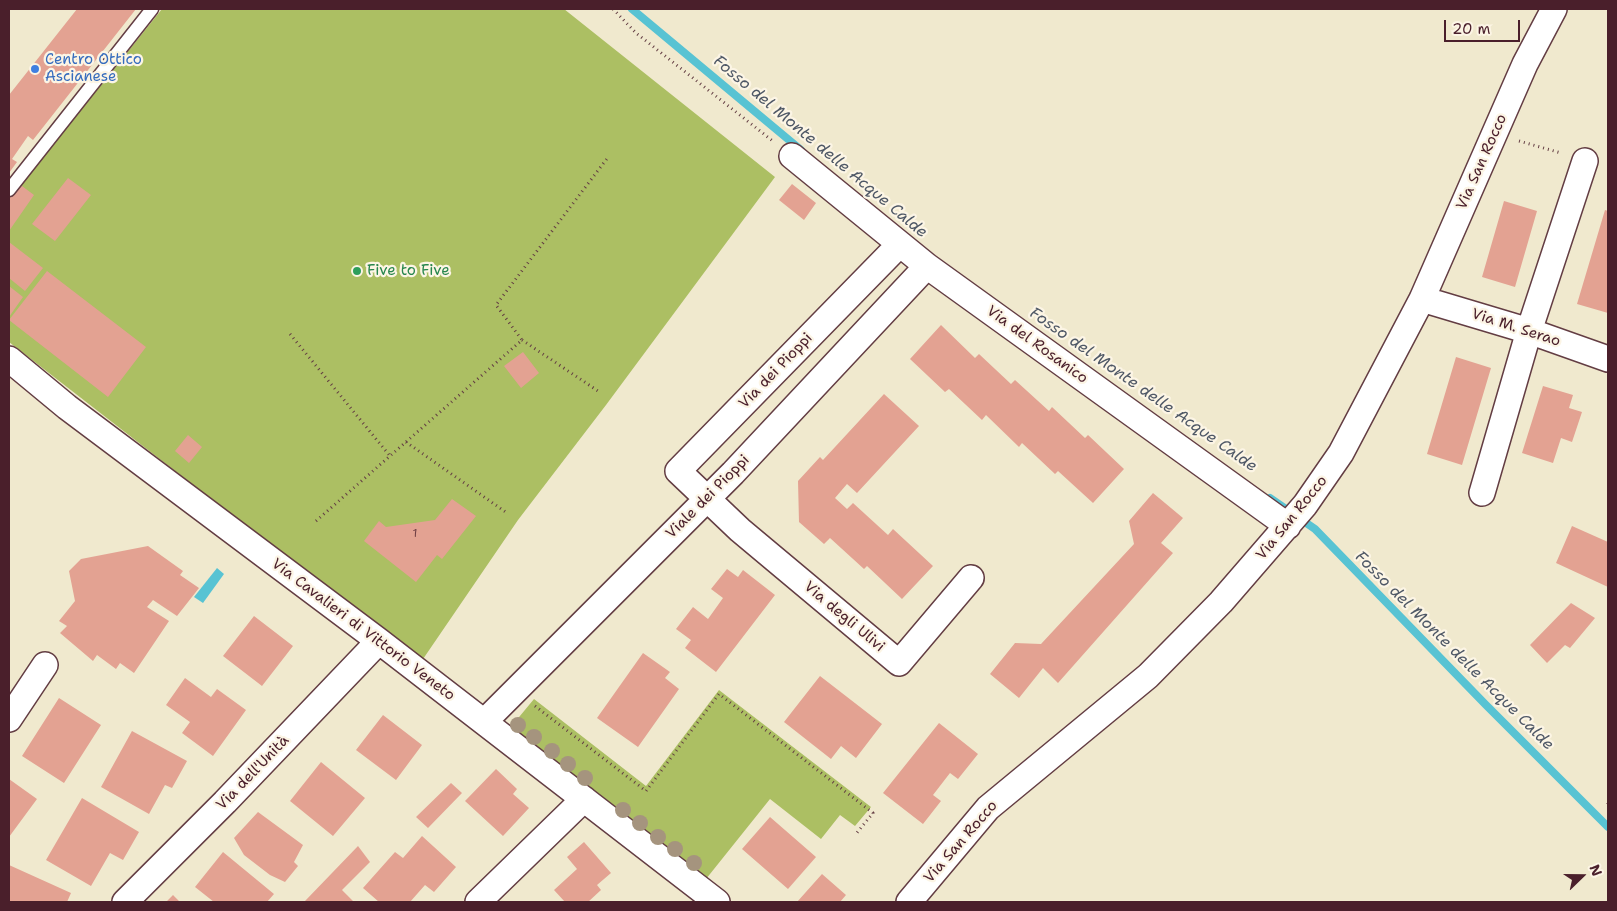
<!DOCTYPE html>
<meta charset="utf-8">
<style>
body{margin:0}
#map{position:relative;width:1617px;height:911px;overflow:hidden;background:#f0e9ce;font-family:"Shantell Sans",sans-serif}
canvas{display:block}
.frame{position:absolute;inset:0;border:10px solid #4a1f2b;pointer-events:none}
.north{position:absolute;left:1557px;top:851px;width:50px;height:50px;-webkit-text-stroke:4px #fcf5e5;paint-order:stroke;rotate:68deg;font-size:14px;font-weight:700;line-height:20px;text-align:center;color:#4a1f2b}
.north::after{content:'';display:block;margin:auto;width:18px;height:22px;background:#4a1f2b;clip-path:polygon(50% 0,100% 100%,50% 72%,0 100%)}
.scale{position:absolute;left:1444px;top:20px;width:76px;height:22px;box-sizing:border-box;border:2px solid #4a1f2b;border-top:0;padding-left:6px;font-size:15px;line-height:18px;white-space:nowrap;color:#4a1f2b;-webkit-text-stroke:4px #fcf5e5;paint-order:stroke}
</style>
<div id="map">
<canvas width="1617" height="911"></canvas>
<div class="frame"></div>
<div class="north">N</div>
<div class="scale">20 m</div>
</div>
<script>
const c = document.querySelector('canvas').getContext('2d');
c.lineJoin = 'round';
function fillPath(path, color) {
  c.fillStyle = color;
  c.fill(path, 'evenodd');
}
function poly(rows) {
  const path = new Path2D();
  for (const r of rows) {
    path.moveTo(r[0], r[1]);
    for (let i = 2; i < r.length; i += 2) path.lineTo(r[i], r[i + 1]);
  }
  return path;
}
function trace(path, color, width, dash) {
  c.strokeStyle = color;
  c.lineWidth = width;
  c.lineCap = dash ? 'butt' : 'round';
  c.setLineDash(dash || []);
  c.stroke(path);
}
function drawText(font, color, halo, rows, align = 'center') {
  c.font = font + ' "Shantell Sans",sans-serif';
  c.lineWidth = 4.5;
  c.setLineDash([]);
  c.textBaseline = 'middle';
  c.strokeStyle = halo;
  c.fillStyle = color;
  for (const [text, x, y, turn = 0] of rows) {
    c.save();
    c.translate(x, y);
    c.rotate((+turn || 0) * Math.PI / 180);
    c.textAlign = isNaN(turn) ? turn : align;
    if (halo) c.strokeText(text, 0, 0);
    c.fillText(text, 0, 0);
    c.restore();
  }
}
fillPath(poly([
 [162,9,564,9,775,177,606,405,518,520,421,662,9,342,9,200],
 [719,690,871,807,855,826,840,815,821,839,770,799,706,879,510,728,534,699,646,786]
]), '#acbf63');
fillPath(poly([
 [217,568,224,574,203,603,194,597]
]), '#58c3d3');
trace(poly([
 [632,9,801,150],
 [1270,498,1315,529,1486,705,1608,827]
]), '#58c3d3', 8);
fillPath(poly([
 [77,9,136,9,33,140,28,136,12,159,17,162,9,173,9,95],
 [68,178,91,195,55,241,32,224],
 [18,183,34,195,9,231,9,196],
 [792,184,816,203,804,220,779,200],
 [1504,201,1537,211,1515,287,1482,277],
 [1605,210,1608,211,1608,313,1577,304],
 [9,242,43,268,25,291,9,278],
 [47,271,146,347,108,397,9,320],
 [9,286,23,297,9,317],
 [941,325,975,358,979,354,1011,384,1015,380,1049,411,1052,407,1085,438,1088,435,1124,469,1093,503,1058,471,1055,474,1022,443,1019,447,986,415,982,420,949,389,945,392,910,359],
 [523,352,539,373,521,388,504,366],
 [1456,357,1491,368,1462,465,1427,454],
 [1543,386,1573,395,1569,408,1582,412,1572,442,1561,438,1553,463,1522,453],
 [884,394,919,426,857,493,847,484,835,498,847,509,853,503,888,535,893,529,933,566,902,599,867,566,864,569,830,538,824,544,799,522,798,481,820,457,823,460],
 [188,435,202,447,189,463,175,451],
 [1153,493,1183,518,1161,543,1173,553,1058,683,1043,668,1019,698,990,674,1015,643,1041,644,1134,544,1129,521],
 [452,499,476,516,442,559,437,555,416,582,364,541,379,521,386,527,435,520],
 [1572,526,1608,542,1608,587,1556,563],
 [148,546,183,571,180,575,199,588,177,616,153,600,147,607,169,621,134,673,120,663,116,669,97,655,93,661,60,633,67,626,59,621,75,601,69,571,81,559],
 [727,569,738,577,743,570,775,595,716,672,685,648,691,640,676,629,693,607,708,619,723,598,711,589],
 [1571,603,1595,618,1570,648,1565,645,1547,663,1530,645],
 [254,616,293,646,262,686,223,656],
 [643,653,670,672,665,678,679,689,638,747,597,718],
 [820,676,882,724,856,758,841,746,831,759,784,722],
 [185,678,211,697,217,689,246,710,213,756,182,733,190,722,166,705],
 [59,698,101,725,64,783,22,756],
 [383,715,422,745,396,780,356,750],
 [939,723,978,754,958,779,950,773,933,795,941,801,923,824,883,793],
 [132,731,187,761,172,788,165,785,149,814,101,787],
 [321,762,365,798,333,836,290,801],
 [496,769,517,789,513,794,529,808,503,836,465,801],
 [9,779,37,799,9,837],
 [451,783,462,793,428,828,416,817],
 [82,798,139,832,123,860,110,853,91,886,46,860],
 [258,812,303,845,294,862,298,866,285,882,270,875,244,855,234,838],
 [770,817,816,857,788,889,742,849],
 [422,836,456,867,434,892,425,885,410,902,379,902,363,888,395,852,403,858],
 [584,842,611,873,597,885,601,890,588,902,565,902,554,890,577,869,567,857],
 [358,846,370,862,342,890,354,902,307,902,305,901],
 [223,852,274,894,267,902,214,902,195,887],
 [9,865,71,893,67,902,9,902],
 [822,874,846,895,840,902,797,902],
 [173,895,180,902,166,902]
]), '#e3a292');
const lane = poly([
 [9,190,152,9]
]);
const street = poly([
 [792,156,927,266,1288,526],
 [900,244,678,471,740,530,899,663,971,578],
 [1422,299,1529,331,1608,359],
 [9,359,67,407,379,641,717,902],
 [1482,493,1529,331,1585,161],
 [9,719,45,665],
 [484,722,733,473,927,266],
 [125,902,225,802,379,641],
 [478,902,584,799],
 [909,902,988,808,1148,676,1221,602,1305,505,1341,453,1422,299,1525,64,1554,9]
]);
trace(lane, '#633d43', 15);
trace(street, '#633d43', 28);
trace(poly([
 [613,9,636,33,774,142],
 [1519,141,1561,153],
 [290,334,390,456],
 [522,340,598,391],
 [406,442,507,513],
 [316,521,522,340,496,305,609,156],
 [535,706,646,791,719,694,873,813,856,834],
 [1608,804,1608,803]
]), '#633d43', 3, [1, 4]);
trace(lane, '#fff', 12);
trace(street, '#fff', 25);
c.fillStyle = '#a5947e';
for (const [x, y] of [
 [518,725],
 [534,737],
 [552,751],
 [568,764],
 [585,778],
 [623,810],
 [640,823],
 [658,837],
 [675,849],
 [694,863]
]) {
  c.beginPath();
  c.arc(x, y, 8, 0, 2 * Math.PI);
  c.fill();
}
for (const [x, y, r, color] of [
 [35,69,5,"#3f7fe0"],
 [357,271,5,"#2e9e5b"]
]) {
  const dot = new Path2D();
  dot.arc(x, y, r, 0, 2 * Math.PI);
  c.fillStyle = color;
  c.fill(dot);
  trace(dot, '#fcf5e5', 2);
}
drawText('12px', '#704045', null, [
 ["1",415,534]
]);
drawText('15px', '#366cbe', '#fcf5e5', [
 ["Centro Ottico",45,60],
 ["Ascianese",45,77]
], 'left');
drawText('15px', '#4a1f2b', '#fcf5e5', [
 ["Via San Rocco",1482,162,-66],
 ["Via M. Serao",1516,328,18],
 ["Via del Rosanico",1037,345,36],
 ["Via dei Pioppi",776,371,-46],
 ["Viale dei Pioppi",708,497,-45],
 ["Via San Rocco",1292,518,-51],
 ["Via degli Ulivi",844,617,40],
 ["Via Cavalieri di Vittorio Veneto",363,630,37],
 ["Via dell'Unità",253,773,-46],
 ["Via San Rocco",961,842,-49]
]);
drawText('15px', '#27864d', '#fcf5e5', [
 ["Five to Five",367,271]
], 'left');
drawText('italic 16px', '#4f5866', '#fcf5e5', [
 ["Fosso del Monte delle Acque Calde",820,147,40],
 ["Fosso del Monte delle Acque Calde",1143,390,35],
 ["Fosso del Monte delle Acque Calde",1454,651,45]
]);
</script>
